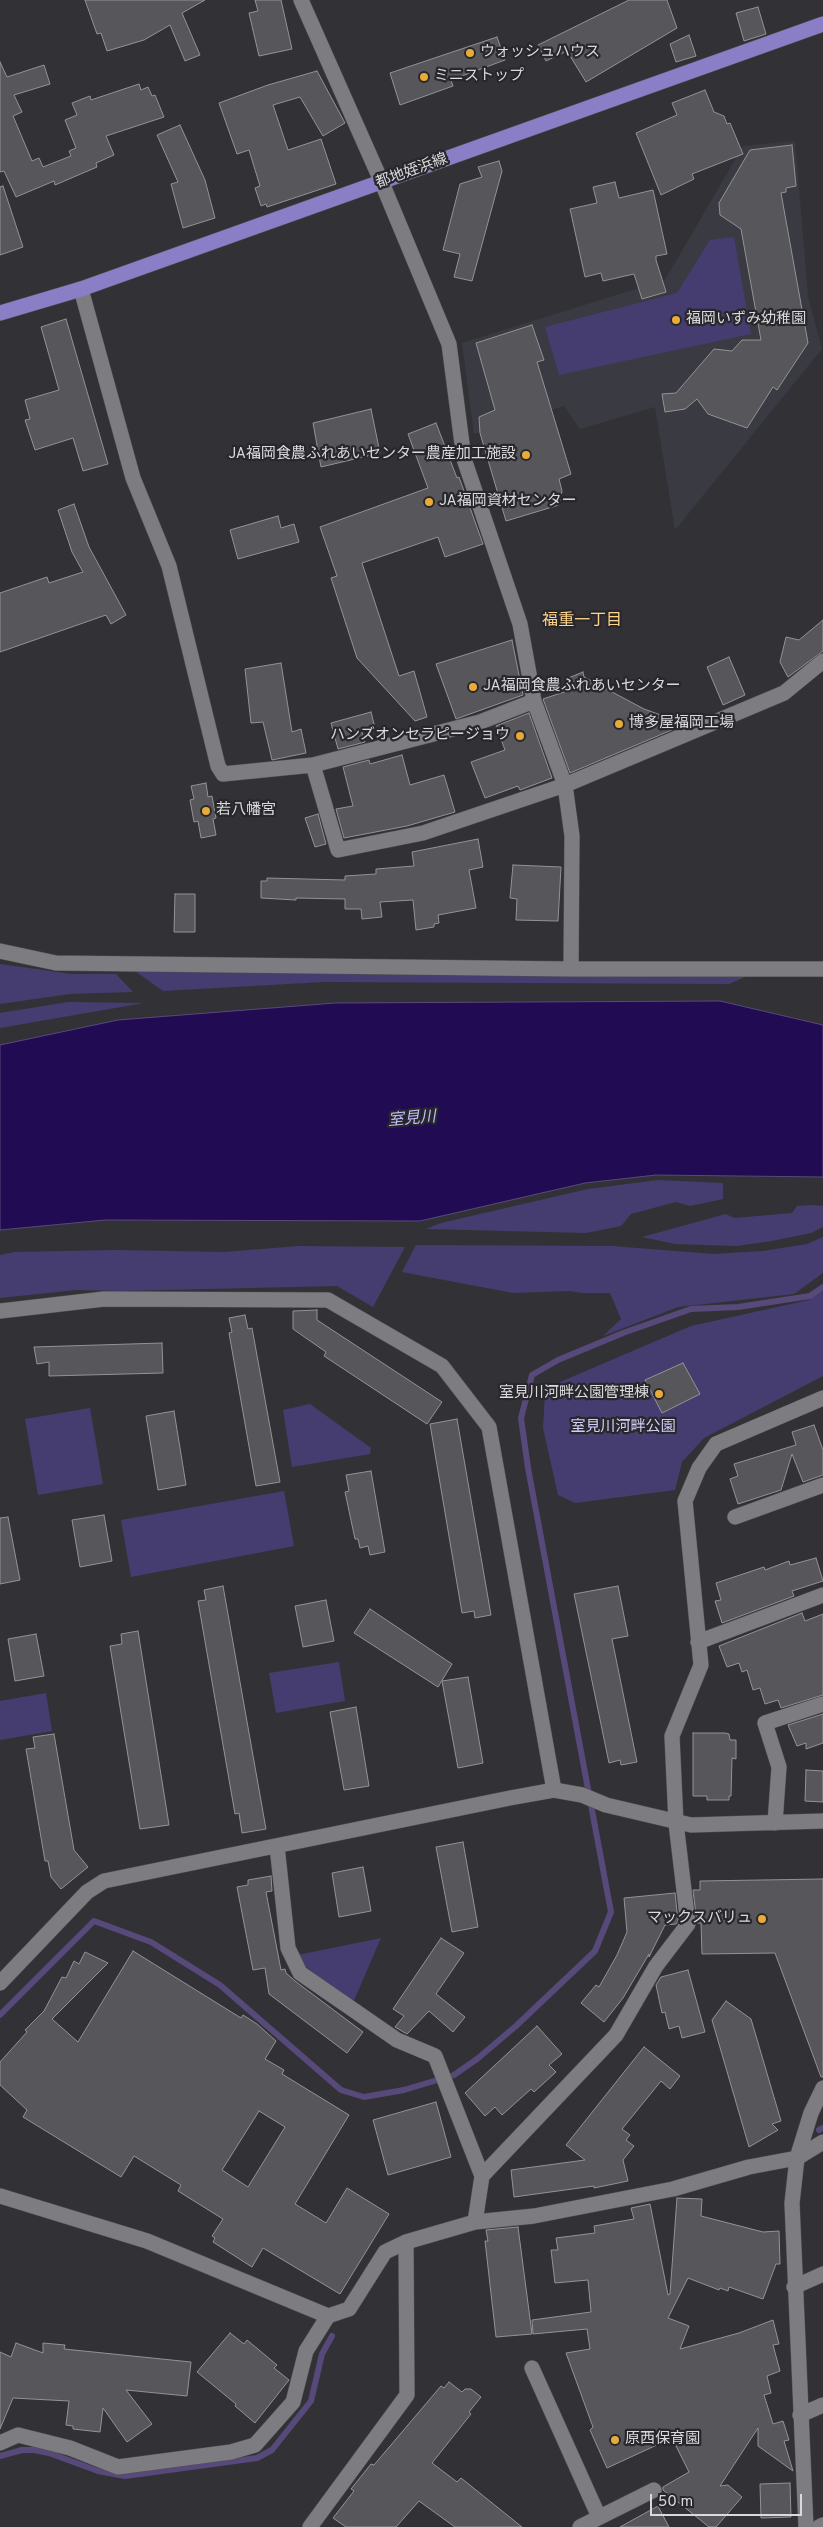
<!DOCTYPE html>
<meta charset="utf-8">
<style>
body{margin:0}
#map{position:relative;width:823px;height:2527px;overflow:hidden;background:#323236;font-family:Overpass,sans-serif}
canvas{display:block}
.scale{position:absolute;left:650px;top:2494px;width:152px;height:22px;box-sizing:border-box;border:2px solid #dad9dc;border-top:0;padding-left:6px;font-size:15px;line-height:18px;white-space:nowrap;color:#dad9dc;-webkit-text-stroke:4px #28282c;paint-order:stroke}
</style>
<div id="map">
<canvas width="823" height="2527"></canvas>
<div class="scale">50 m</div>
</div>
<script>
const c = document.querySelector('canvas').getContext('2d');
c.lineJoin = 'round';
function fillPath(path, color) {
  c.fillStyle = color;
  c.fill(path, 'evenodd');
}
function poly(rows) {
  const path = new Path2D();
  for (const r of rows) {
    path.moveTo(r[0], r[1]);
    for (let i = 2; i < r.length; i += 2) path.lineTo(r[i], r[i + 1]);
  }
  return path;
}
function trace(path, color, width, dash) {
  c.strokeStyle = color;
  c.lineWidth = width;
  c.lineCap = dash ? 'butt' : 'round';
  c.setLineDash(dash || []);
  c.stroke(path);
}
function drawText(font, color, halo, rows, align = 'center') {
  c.font = font + ' Overpass,"Noto Sans JP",sans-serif';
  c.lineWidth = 4.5;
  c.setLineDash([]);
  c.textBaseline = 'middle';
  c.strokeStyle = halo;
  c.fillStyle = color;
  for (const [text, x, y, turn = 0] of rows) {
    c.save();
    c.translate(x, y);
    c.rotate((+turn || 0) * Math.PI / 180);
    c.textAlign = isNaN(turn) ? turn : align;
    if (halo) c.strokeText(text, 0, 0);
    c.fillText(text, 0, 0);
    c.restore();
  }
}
fillPath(poly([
 [795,141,808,296,822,349,675,530,655,407,580,429,564,406,474,434,462,343,665,280,743,146]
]), '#3a3a43');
fillPath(poly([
 [734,237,751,334,559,375,545,327,677,293,710,240],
 [0,964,72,974,116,974,133,992,70,994,0,1004],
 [135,971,425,975,745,977,729,984,324,982,163,991],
 [68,1002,144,1003,0,1028,0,1013],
 [658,1180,723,1183,723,1199,690,1206,676,1202,631,1214,621,1226,586,1233,426,1229,441,1223,588,1189],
 [812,1205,823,1206,823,1227,811,1233,772,1241,737,1246,675,1244,642,1237,726,1214,734,1218,792,1213,797,1206],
 [823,1237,823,1273,794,1294,678,1307,603,1336,621,1319,610,1293,583,1293,569,1291,513,1293,402,1272,416,1245,612,1246,713,1254,763,1251,807,1244],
 [299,1246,405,1247,373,1307,337,1286,121,1291,76,1290,0,1298,0,1255,15,1252,115,1250,224,1252],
 [823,1291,823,1376,704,1438,682,1462,675,1490,575,1503,558,1495,543,1428,545,1394,560,1382,691,1326,809,1300],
 [310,1404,371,1448,370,1454,292,1467,283,1410],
 [90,1408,103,1484,38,1495,25,1419],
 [284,1491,294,1546,131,1577,121,1520],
 [339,1662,345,1701,276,1713,269,1673],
 [46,1693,52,1731,0,1740,0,1701],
 [381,1938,352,2005,293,1956]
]), '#453d70');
const water = poly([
 [720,1001,823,1025,823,1177,656,1175,585,1183,420,1221,105,1220,0,1230,0,1045,118,1020,335,1003,720,1001]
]);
fillPath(water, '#210b52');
trace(water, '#58497b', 1);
trace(poly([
 [0,2015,94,1921,151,1942,220,1985,341,2090,364,2097,404,2090,454,2075,477,2059,516,2026,595,1951,611,1912,528,1468,521,1418,532,1375,558,1360,623,1333,691,1309,738,1307,810,1296,823,1287],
 [819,2130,823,2128],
 [0,2456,22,2450,34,2450,49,2453,98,2471,125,2476,257,2458,272,2450,311,2401,322,2354,332,2336]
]), '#58497b', 6);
const building = poly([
 [85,0,205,0,182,13,200,55,185,61,170,25,144,40,107,51,101,33,97,34,85,0],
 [255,0,281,0,292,49,259,56,249,13,258,11,255,0],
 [629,0,667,0,677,28,586,82,567,51,546,61,538,45,629,0],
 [758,7,766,34,744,41,736,13,758,7],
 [689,35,696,56,676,62,670,44,689,35],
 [497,37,505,60,451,80,453,86,400,105,390,73,497,37],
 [0,62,7,77,44,65,50,84,14,95,22,112,13,116,32,161,39,158,43,167,71,156,69,151,76,148,65,120,77,115,72,103,90,96,91,100,139,84,141,90,148,87,152,96,155,95,164,117,106,136,114,155,96,163,97,167,55,185,54,181,16,197,4,171,0,172,0,62],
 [317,71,345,123,323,136,300,97,273,105,288,150,321,139,336,184,267,207,266,204,261,206,255,188,260,186,249,150,237,154,219,103,268,85,317,71],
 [705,90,714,112,724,116,727,124,730,123,743,154,692,174,694,179,661,195,636,133,677,115,672,103,705,90],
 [180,125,205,180,215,218,183,228,171,184,178,182,157,135,180,125],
 [792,145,796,186,786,188,786,192,781,193,808,343,777,390,773,387,747,428,708,414,697,399,685,409,665,412,662,394,676,393,714,349,732,351,742,340,761,340,741,229,720,215,719,203,750,150,792,145],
 [499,161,502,171,472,281,454,277,460,254,443,250,460,184,482,177,478,167,499,161],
 [615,182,619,198,653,190,667,254,656,256,656,260,666,292,642,299,634,274,603,281,601,273,585,277,570,209,597,203,593,187,615,182],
 [3,186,23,247,0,255,0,187,3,186],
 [66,319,108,464,83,471,73,438,35,450,25,420,30,419,25,400,59,390,41,327,66,319],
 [532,325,544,360,537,362,571,474,559,479,562,491,559,505,506,521,480,433,479,417,495,410,476,343,532,325],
 [371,409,380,453,321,467,313,423,371,409],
 [436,423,457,478,459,477,483,544,445,557,438,537,362,563,399,676,414,671,427,717,415,721,357,658,331,578,337,576,320,527,428,488,408,434,436,423],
 [74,504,89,547,126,615,111,624,106,615,0,652,0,593,47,577,49,583,83,572,72,552,58,510,74,504],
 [278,516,281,528,294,524,299,542,238,559,230,530,278,516],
 [823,620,823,651,788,677,780,662,786,637,799,640,823,620],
 [512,640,523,695,456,719,436,664,512,640],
 [729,657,745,695,723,705,707,667,729,657],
 [281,663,292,732,301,729,306,753,272,760,263,722,251,723,245,669,281,663],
 [583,672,584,677,644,709,686,724,570,773,543,699,570,690,566,679,583,672],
 [371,712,375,728,362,732,365,742,338,749,331,723,371,712],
 [529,713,552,778,520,790,518,786,485,798,471,762,505,750,496,726,529,713],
 [402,755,410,785,444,775,455,812,407,826,344,838,336,809,353,806,343,767,369,760,370,764,402,755],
 [206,783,208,797,212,796,216,818,213,819,216,835,201,838,198,821,194,822,190,800,194,799,191,786,206,783],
 [318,814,326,844,315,847,305,818,318,814],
 [478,839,483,867,469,870,476,908,438,915,439,923,434,924,434,927,416,930,413,900,380,902,382,917,362,919,361,909,345,909,345,899,296,898,296,900,261,898,261,881,267,881,267,878,345,880,345,876,376,874,376,869,414,866,412,852,478,839],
 [513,865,561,867,558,921,516,920,517,899,510,898,513,865],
 [175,894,195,894,195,932,174,932,175,894],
 [317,1310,317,1320,442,1402,427,1424,324,1356,326,1352,293,1329,293,1311,317,1310],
 [245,1315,248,1329,252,1328,280,1482,256,1486,229,1333,232,1332,229,1318,245,1315],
 [162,1343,163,1373,49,1376,49,1362,37,1364,34,1347,162,1343],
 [683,1363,700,1394,662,1413,645,1380,683,1363],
 [174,1411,186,1485,158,1490,146,1416,174,1411],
 [457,1419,491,1615,475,1618,474,1611,462,1613,430,1424,457,1419],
 [814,1425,823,1450,823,1475,803,1482,792,1454,781,1490,738,1504,730,1479,738,1476,734,1464,796,1445,792,1432,814,1425],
 [371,1471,385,1552,370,1555,368,1546,360,1548,358,1539,355,1539,345,1492,349,1491,346,1475,371,1471],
 [104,1515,112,1561,80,1567,72,1520,104,1515],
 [8,1517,20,1580,0,1584,0,1518,8,1517],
 [816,1558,823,1581,792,1591,794,1596,722,1623,715,1601,721,1600,716,1583,764,1567,765,1570,789,1561,790,1565,816,1558],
 [223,1586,266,1829,242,1833,239,1813,235,1814,198,1601,206,1600,204,1590,223,1586],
 [618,1586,628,1636,612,1639,637,1762,621,1765,620,1760,609,1763,574,1594,618,1586],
 [326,1600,334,1641,303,1647,295,1606,326,1600],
 [370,1609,452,1664,438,1687,354,1633,370,1609],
 [802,1613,805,1621,823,1614,823,1695,781,1708,778,1700,765,1704,760,1688,753,1690,747,1670,742,1672,739,1663,727,1667,719,1646,802,1613],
 [138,1631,169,1825,140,1829,110,1646,122,1644,121,1634,138,1631],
 [36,1634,44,1676,15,1681,8,1639,36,1634],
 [468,1677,483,1763,458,1768,442,1681,468,1677],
 [356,1707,369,1786,344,1790,330,1712,356,1707],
 [823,1714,823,1743,806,1749,806,1743,797,1746,788,1725,823,1714],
 [693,1733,725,1733,729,1734,730,1740,736,1740,736,1759,732,1758,731,1796,729,1796,729,1800,707,1800,707,1796,693,1796,693,1733],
 [54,1734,74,1850,88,1867,61,1889,51,1877,48,1861,45,1861,26,1749,35,1748,33,1737,54,1734],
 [806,1770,823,1771,823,1802,805,1801,806,1770],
 [463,1842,478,1927,452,1932,436,1847,463,1842],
 [363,1867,371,1911,339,1917,332,1873,363,1867],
 [271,1876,272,1891,266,1892,281,1970,285,1969,286,1973,295,1981,363,2032,347,2053,269,1994,265,1968,253,1970,237,1887,248,1885,248,1880,271,1876],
 [823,1879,823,2077,821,2077,775,1953,702,1954,701,1923,697,1923,693,1890,700,1890,700,1881,823,1879],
 [675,1893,678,1921,676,1924,665,1925,649,1957,649,1954,623,1998,604,2022,581,2003,596,1985,599,1987,617,1955,627,1932,624,1898,675,1893],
 [441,1938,464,1953,436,1994,465,2017,453,2032,429,2011,407,2034,395,2027,404,2016,393,2009,441,1938],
 [133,1951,241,2018,243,2015,257,2024,276,2041,265,2059,284,2070,282,2074,349,2115,295,2204,326,2223,347,2188,389,2214,340,2294,263,2248,252,2267,213,2242,215,2238,212,2236,223,2219,178,2191,181,2185,134,2156,121,2177,23,2117,27,2110,0,2085,0,2062,27,2032,25,2030,44,2011,62,1977,66,1978,74,1961,79,1964,85,1952,108,1963,52,2019,78,2042,133,1951],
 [259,2111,285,2127,248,2187,222,2170,259,2111],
 [688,1970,705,2032,682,2038,679,2026,669,2029,665,2012,662,2013,656,1985,661,1977,688,1970],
 [726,2001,751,2019,781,2121,772,2124,778,2130,749,2147,712,2020,726,2001],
 [537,2026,562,2054,549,2065,556,2072,534,2092,531,2089,502,2115,495,2107,485,2116,465,2093,537,2026],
 [644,2047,680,2076,670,2089,661,2081,622,2129,630,2135,626,2140,634,2146,623,2160,628,2181,594,2188,594,2186,514,2197,511,2170,585,2160,566,2145,644,2047],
 [436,2102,451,2157,388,2175,373,2120,436,2102],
 [677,2198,702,2199,701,2216,763,2232,779,2231,780,2264,776,2264,763,2299,729,2287,728,2291,720,2288,719,2290,688,2278,668,2318,689,2326,680,2349,739,2333,773,2320,779,2344,773,2345,780,2371,767,2376,771,2393,764,2395,773,2424,783,2421,789,2440,784,2441,793,2471,758,2446,758,2428,720,2486,728,2485,742,2497,716,2527,709,2527,663,2490,663,2487,689,2472,672,2438,607,2468,590,2430,593,2427,566,2353,590,2349,587,2329,533,2334,532,2320,591,2312,588,2280,555,2283,551,2250,558,2250,556,2238,595,2233,594,2226,634,2219,631,2208,650,2204,668,2295,670,2294,677,2198],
 [518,2227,532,2334,496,2337,485,2241,488,2241,486,2230,518,2227],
 [230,2333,244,2344,247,2340,277,2365,274,2368,289,2380,255,2423,235,2406,236,2404,197,2372,230,2333],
 [16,2343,43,2353,43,2343,65,2345,64,2349,191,2362,187,2396,126,2390,152,2424,127,2442,103,2408,100,2432,73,2429,73,2426,66,2425,69,2401,13,2398,0,2429,0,2352,11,2357,16,2343],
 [449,2382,462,2392,465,2389,471,2389,481,2397,469,2412,471,2414,432,2463,457,2482,461,2478,522,2527,455,2527,419,2501,396,2527,346,2527,333,2518,354,2491,351,2489,371,2464,374,2465,441,2386,444,2388,449,2382],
 [790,2483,791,2517,761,2518,760,2484,790,2483],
 [658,2506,669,2527,620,2527,658,2506]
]);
fillPath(building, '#57575b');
trace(building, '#939397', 1);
const minor = poly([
 [301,0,382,183,449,344,464,459,520,624,534,701,565,785,572,836,571,969],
 [81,289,133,478,169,566,218,766,223,774,313,765,480,722,534,701],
 [313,765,338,850,423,833,565,785,784,693,823,661],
 [0,951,56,963,571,969,823,969],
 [0,1311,104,1299,328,1300,442,1366,489,1427,554,1790],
 [735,1517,823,1485],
 [698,1642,823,1595],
 [775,1823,779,1767,765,1723,823,1704],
 [277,1846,288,1948,300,1973,397,2040,435,2056,482,2176],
 [0,1983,87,1892,104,1881,510,1798,554,1790,582,1795,606,1805,691,1825,823,1821],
 [0,2196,147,2241,328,2316,349,2309,385,2252,406,2242],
 [475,2222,482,2176,616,2035,656,1966,688,1924,676,1823,672,1736,701,1665,685,1501,699,1468,716,1444,823,1398],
 [794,2287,823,2274],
 [532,2368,599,2517],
 [800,2415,823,2405],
 [0,2443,18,2435,70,2448,118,2467,231,2452,255,2445,293,2402,306,2351,328,2316],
 [310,2527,407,2395,406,2242,475,2222,534,2216,673,2189,749,2167,797,2158,823,2142],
 [580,2527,654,2490],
 [806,2527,792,2203,797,2158,811,2113,823,2088],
 [819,2527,823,2525]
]);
const major = poly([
 [0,313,81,289,823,24]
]);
trace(minor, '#504f52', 16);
trace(major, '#504f52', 16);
trace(minor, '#7d7d81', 15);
trace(major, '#8a7ec7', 15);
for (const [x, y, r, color] of [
 [470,53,5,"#e9ab38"],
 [424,77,5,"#e9ab38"],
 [676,320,5,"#e9ab38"],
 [526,455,5,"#e9ab38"],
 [429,502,5,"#e9ab38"],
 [473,687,5,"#e9ab38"],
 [619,724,5,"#e9ab38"],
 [520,736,5,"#e9ab38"],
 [206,811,5,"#e9ab38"],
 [659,1394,5,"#e9ab38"],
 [762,1919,5,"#e9ab38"],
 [615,2440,5,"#e9ab38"]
]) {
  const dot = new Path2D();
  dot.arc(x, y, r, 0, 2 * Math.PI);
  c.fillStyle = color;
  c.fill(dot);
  trace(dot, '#28282c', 2);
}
drawText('15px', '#dad9dc', '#28282c', [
 ["ウォッシュハウス",480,53],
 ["ミニストップ",434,77],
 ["福岡いずみ幼稚園",686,320],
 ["JA福岡食農ふれあいセンター農産加工施設",516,455,"right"],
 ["JA福岡資材センター",439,502],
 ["JA福岡食農ふれあいセンター",483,687],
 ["博多屋福岡工場",629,724],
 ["ハンズオンセラピージョウ",510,736,"right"],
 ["若八幡宮",216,811],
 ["室見川河畔公園管理棟",649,1394,"right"],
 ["マックスバリュ",752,1919,"right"],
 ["原西保育園",625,2440]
], 'left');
drawText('15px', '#dad9dc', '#28282c', [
 ["都地姪浜線",412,172,-20]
]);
drawText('15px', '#d1cef9', '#28282c', [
 ["室見川河畔公園",623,1428]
]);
drawText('16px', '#fed38d', '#28282c', [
 ["福重一丁目",582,622]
]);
drawText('italic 16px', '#c0baf9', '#28282c', [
 ["室見川",412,1120,-5]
]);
</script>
